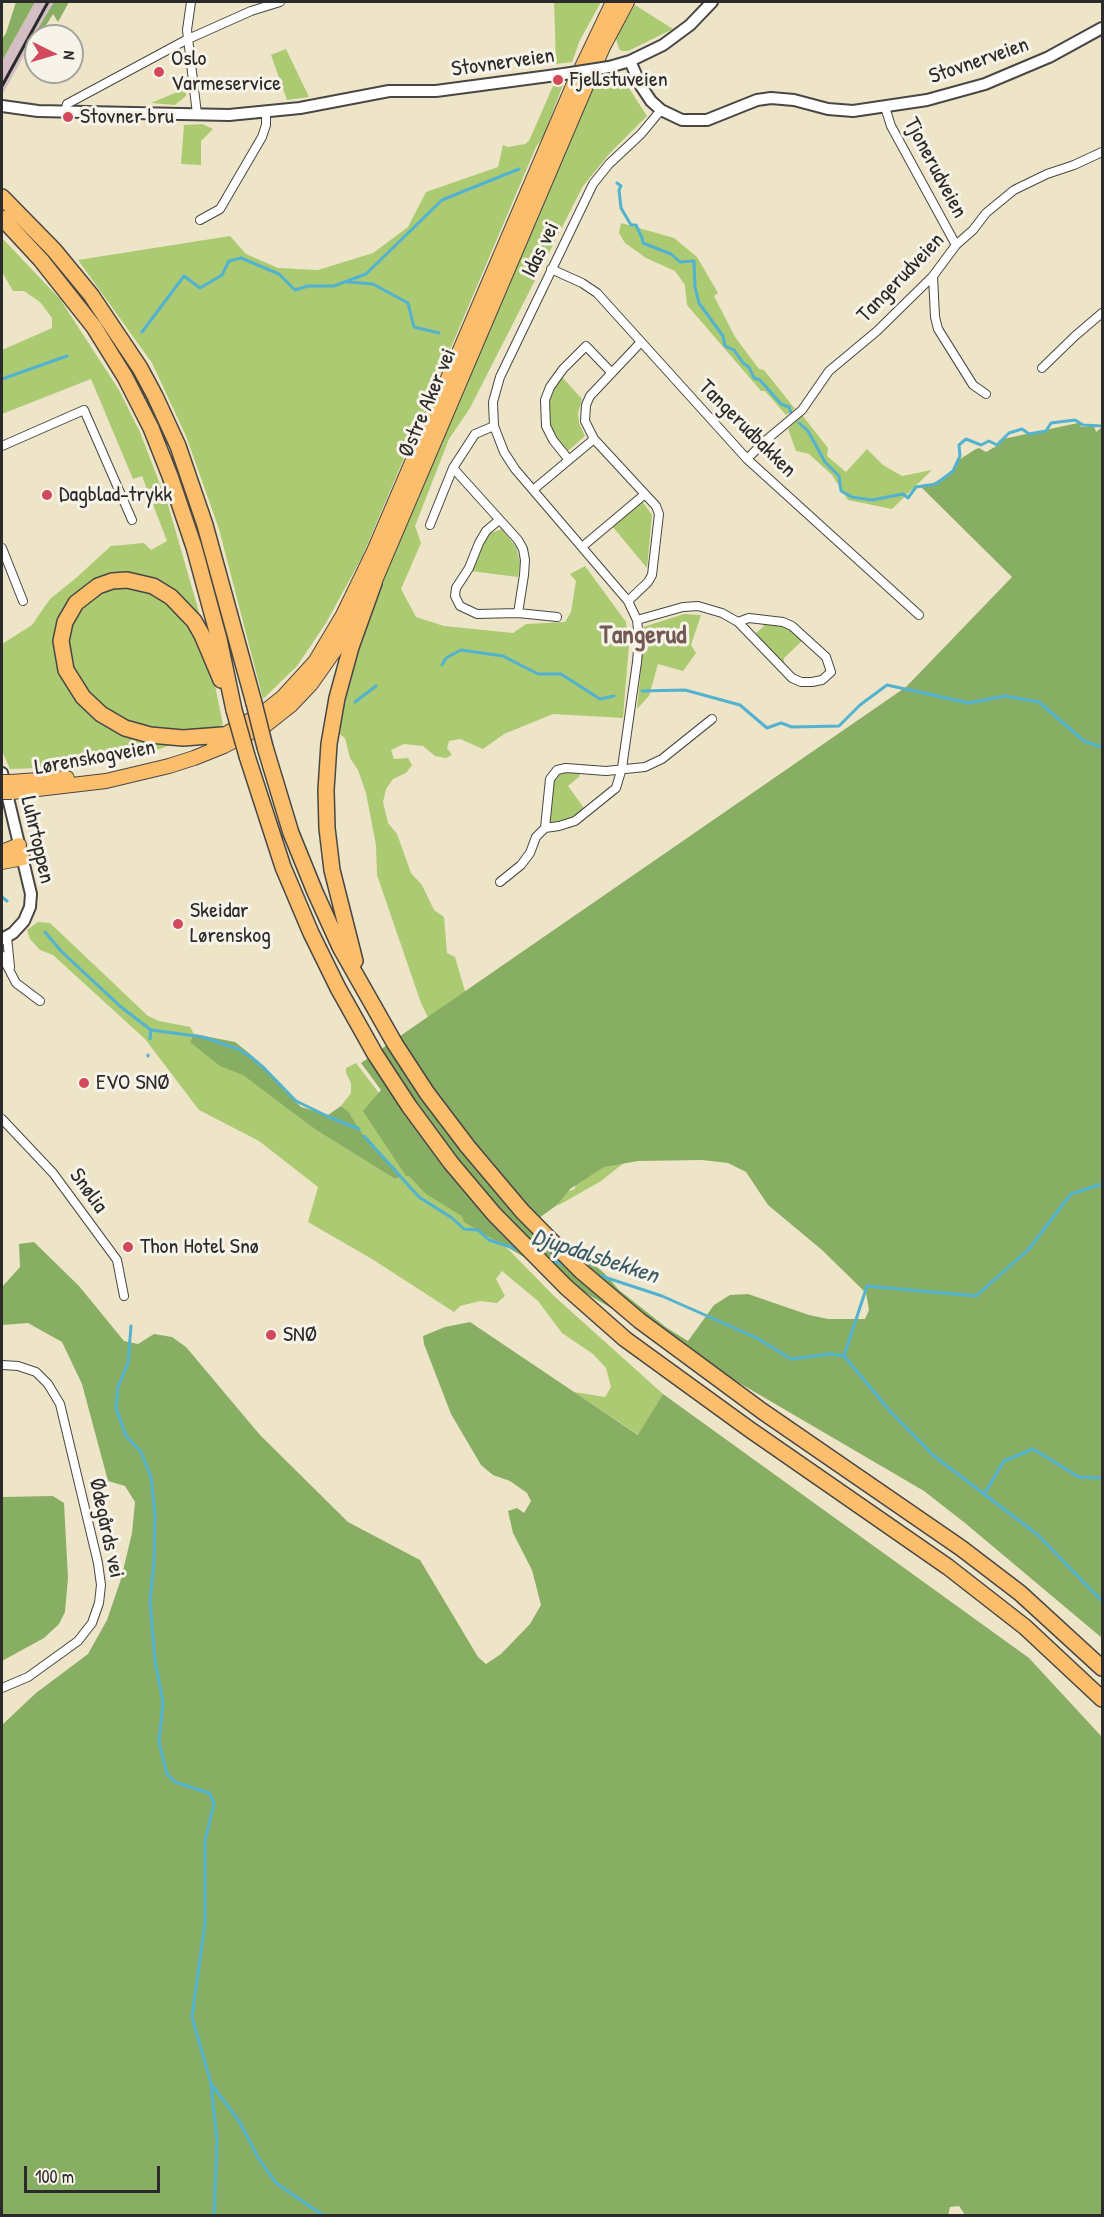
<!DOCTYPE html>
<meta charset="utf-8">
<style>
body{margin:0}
#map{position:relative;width:1104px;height:2217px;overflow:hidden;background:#eee5c9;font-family:"Patrick Hand",sans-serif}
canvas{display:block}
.frame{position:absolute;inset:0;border:3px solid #2b2b2b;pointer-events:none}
.north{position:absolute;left:24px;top:24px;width:60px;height:60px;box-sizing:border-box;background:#f7f3e8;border:2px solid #a5a39c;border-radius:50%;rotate:95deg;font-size:16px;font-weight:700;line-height:24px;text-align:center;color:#2b2b2b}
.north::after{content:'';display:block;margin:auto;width:21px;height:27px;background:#d1495b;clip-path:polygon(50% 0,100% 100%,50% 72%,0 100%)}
.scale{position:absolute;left:24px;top:2166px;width:136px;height:27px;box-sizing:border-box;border:3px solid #2b2b2b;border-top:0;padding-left:8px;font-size:18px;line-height:21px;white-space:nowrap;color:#2b2b2b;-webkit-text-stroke:4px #f7f3e8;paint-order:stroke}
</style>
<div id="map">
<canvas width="1104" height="2217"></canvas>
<div class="frame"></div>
<div class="north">N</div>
<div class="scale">100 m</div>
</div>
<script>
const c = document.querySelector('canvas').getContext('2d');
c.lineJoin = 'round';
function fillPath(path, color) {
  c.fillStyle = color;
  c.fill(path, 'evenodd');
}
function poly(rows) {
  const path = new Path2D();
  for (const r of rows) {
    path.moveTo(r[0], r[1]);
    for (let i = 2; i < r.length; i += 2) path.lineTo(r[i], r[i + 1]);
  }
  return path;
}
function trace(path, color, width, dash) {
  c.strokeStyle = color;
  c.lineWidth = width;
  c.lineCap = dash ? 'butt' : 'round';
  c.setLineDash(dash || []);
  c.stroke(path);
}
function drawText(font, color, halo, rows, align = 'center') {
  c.font = font + ' "Patrick Hand",sans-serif';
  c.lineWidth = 6;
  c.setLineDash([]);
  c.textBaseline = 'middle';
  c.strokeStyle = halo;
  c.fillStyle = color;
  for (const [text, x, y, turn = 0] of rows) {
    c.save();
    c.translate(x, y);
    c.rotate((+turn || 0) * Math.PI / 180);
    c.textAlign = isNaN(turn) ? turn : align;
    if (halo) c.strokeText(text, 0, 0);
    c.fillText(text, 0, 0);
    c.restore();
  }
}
fillPath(poly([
 [35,2,54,2,2,95,2,61]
]), '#d2bec3');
fillPath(poly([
 [554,2,601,2,580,40,572,62,556,64],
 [635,5,673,29,628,51,622,51,619,49,616,38],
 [286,49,309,97,287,100,271,55],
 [615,76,625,82,647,116,610,153,583,186,470,408,449,439,415,526,421,543,401,589,416,617,444,626,513,633,526,624,565,622,571,612,576,581,570,574,585,566,626,622,629,645,623,718,553,714,504,734,483,749,460,739,449,741,447,748,452,755,446,758,435,756,423,746,404,744,391,750,394,759,408,758,412,765,406,773,393,779,386,789,383,802,388,823,397,834,411,873,422,885,434,910,444,917,447,953,455,957,467,998,625,1162,601,1181,559,1205,555,1203,566,1192,575,1189,576,1174,444,1050,421,1003,377,875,376,845,366,793,358,770,350,758,345,738,338,733,354,660,377,590,597,78],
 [563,85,543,137,536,147,362,557,326,623,297,666,263,699,219,529,186,436,152,363,78,260,230,236,246,254,278,268,318,270,373,253,408,227,426,192,498,167,503,145,508,147,525,144,529,141,553,86],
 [187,88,186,96,175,105,151,103],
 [202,124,213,129,201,141,201,165,181,164,184,125],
 [621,223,674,238,697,257,718,293,714,296,735,337,759,369,764,370,795,409,786,415,765,391,761,391,687,305,685,285,675,271,646,258,625,243,619,233],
 [2,238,60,299,119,390,140,432,169,508,203,626,223,725,144,755,38,768,10,769,2,751,2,644,32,625,50,599,76,578,111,546,144,543,151,550,167,541,142,476,133,479,91,379,2,414,2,350,52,328,52,318,40,302,24,291,13,291,2,272],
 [561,376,582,399,578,413,579,423,585,436,567,452,555,439,548,425,546,409,552,388],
 [802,415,828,448,827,456,846,472,867,449,883,465,902,476,932,470,892,509,848,500,832,475,809,454,796,451,788,429],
 [642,501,652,515,647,568,612,526],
 [502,529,516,547,520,562,518,577,471,571,488,534],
 [684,614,701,615,691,645,696,653,683,671,658,664,649,696,637,709,644,637,643,627],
 [760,622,786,625,802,641,784,658,784,663,755,634,764,626],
 [564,772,578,773,580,776,568,786,584,808,573,818,559,823,550,824,552,785,556,776],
 [38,922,50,923,148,1016,159,1021,190,1027,194,1034,190,1042,237,1068,316,1130,395,1179,396,1168,367,1141,348,1111,341,1106,351,1093,351,1083,346,1073,346,1068,356,1063,464,1204,554,1296,663,1394,639,1435,574,1392,605,1397,611,1387,606,1368,593,1354,562,1333,538,1301,502,1271,496,1279,505,1296,497,1303,480,1301,460,1306,454,1312,372,1259,308,1222,318,1187,259,1141,199,1110,145,1039,53,955,40,950,30,939,27,930]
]), '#abca71');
fillPath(poly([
 [16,2,35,2,2,61,2,39,6,33],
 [54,2,69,2,58,22,53,14,40,35,32,39],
 [1078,423,1082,427,1094,426,1096,432,1102,427,1102,1638,965,1523,924,1491,464,1222,462,1216,426,1194,409,1176,406,1176,363,1111,381,1090,361,1063,906,687,1012,577,921,487,926,487,953,472,957,461,976,449,979,448,986,452,1000,444,1003,439],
 [702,1160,728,1163,746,1172,768,1205,822,1250,866,1293,869,1310,865,1319,828,1319,809,1315,748,1294,730,1295,714,1305,688,1341,667,1328,619,1290,604,1273,573,1247,557,1239,539,1218,557,1205,570,1189,604,1167,638,1161],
 [194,1034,235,1042,249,1053,301,1107,328,1115,341,1106,348,1111,367,1141,396,1168,399,1177,395,1179,316,1130,243,1075,220,1066,190,1042],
 [34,1242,79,1286,124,1341,138,1344,154,1334,172,1337,186,1347,260,1435,348,1522,420,1560,478,1657,486,1664,501,1654,530,1624,541,1605,532,1570,513,1533,508,1511,517,1508,524,1513,531,1501,527,1493,510,1481,493,1475,481,1465,451,1414,424,1344,423,1336,445,1327,470,1322,638,1435,663,1394,1029,1658,1102,1737,1102,2215,965,2215,959,2206,950,2207,948,2216,2,2215,2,1725,36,1693,88,1654,107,1620,121,1579,132,1533,135,1502,125,1486,108,1481,82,1384,62,1342,28,1323,2,1325,2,1287,20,1267,19,1244],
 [53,1496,64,1503,68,1578,65,1612,59,1624,44,1638,2,1661,2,1497]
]), '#88ae63');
trace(poly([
 [617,183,621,186,619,190,621,208,631,225,636,225,642,238,643,243,671,254,680,262,694,261,695,287,699,303,723,336,725,346,734,350,743,363,749,367,754,378,760,380,781,404,789,407,791,413],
 [348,282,373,284,408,303,414,327,439,333],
 [142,332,184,276,200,288,222,275,229,261,241,258,279,274,295,290,308,286,334,286,366,274,442,200,519,169],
 [2,379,67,356],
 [799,423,808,431,825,462,839,476,841,491,852,497,872,500,903,494,908,498,916,487,936,484,953,471,960,456,959,445,966,439,981,445,989,441,997,445,1009,433,1022,429,1029,434,1046,431,1051,423,1075,420,1083,425,1102,426],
 [442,665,446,658,461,650,503,656,538,674,561,674,600,699,614,696],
 [642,691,685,690,740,705,767,728,781,723,792,727,839,726,860,705,887,685,969,703,1005,696,1039,702,1084,741,1102,747],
 [355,702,376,686],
 [2,897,7,901],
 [45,932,62,952,121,1007,151,1030,203,1037,238,1049,251,1057,263,1067,296,1101,329,1117,359,1129],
 [150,1039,151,1030],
 [148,1056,148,1055],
 [364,1136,419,1197,452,1218,464,1229,478,1230,489,1240,520,1250],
 [546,1259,566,1265],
 [595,1274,662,1296,757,1338,791,1359,830,1354,844,1356],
 [131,1326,128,1363,118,1387,116,1408,126,1436,141,1452,151,1477,155,1514,154,1562,150,1601,155,1661,163,1702,159,1742,167,1774,175,1782,209,1793,214,1803,205,1841,205,1923,192,2017,211,2083,217,2141,214,2216],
 [844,1356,890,1411,934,1456,1038,1535,1102,1601],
 [844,1356,867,1286,976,1296,1028,1250,1071,1194,1102,1184],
 [985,1493,1004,1461,1033,1449,1079,1477,1102,1478],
 [212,2085,239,2121,259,2159,276,2183,324,2216]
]), '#52b2d0', 3);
const minor = poly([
 [191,2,187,30,197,114],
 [885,107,891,126,956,245],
 [65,112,67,104,186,40,251,11,280,2],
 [200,220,220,209,262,137,266,125,266,112],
 [551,269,582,283,597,293,747,459,919,615],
 [933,276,935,317,938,329,973,385,986,394],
 [1042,368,1075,336,1102,313],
 [594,439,585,421,586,405,590,396,641,342],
 [2,446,84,410,132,520],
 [747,459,765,441,802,410,829,371,877,331,933,276,956,245,973,230,986,213,1014,190,1047,174,1074,165,1102,152],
 [569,460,553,440,546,426,545,400,550,387,563,369,586,346,611,372],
 [453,468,518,540,523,549,525,560,524,575,518,613],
 [533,490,594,439,656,506,659,514,652,575,648,582,628,601],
 [499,520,486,531,479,543,469,568,456,588,455,596,460,606,477,614,518,613,557,617],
 [430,525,453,468,475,434,494,426],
 [582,547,645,494],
 [2,548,23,601],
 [637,620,683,607,698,606,722,613,738,622,749,618,783,622,792,626,826,657,831,672,822,680,812,682,801,682,792,678,738,622],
 [545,828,559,826,575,821,616,788,622,768,637,662,639,639,637,620,628,601,515,469,504,452,494,426,493,402,500,377,593,184,609,164,641,134,661,110],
 [500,882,521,865,530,853,536,837,545,828,550,779,557,770,566,768,606,771,645,767,662,759,712,719],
 [7,937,10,967],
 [2,956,16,983,40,1001],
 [2,1119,53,1173,117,1260,124,1296],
 [2,1365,18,1366,36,1372,48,1384,60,1404,98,1563,101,1585,99,1603,92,1623,78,1641,28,1677,2,1688]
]);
const tertiary = poly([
 [630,61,641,86,651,101,661,110,682,120,707,120,757,100,771,98,794,100,828,109,853,111,927,100,985,84,1049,57,1102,28],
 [609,67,630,61,663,45,690,25,712,2],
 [2,106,38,111,229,115,300,108,389,91,436,91,564,74],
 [2,773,31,894,30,907,24,921,13,933,2,939]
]);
const trunk = poly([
 [213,741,263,713,283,697,315,662,343,615,374,551,573,86,613,2],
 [10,782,67,778],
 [12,792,106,781,169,766,194,758,224,746,267,724,291,705,311,684,335,650,374,583,583,93,603,47,627,2],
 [2,852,19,845],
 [2,862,23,858]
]);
const motorway = poly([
 [2,197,54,250,91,295,140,368,155,396,178,446,205,525,254,703],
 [2,218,41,260,94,327,125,377,151,428,170,476,194,547,219,639,234,710],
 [221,680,202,635,194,621,171,597,153,586,127,580,112,581,98,586,76,603,65,622,61,641,66,670,83,697,101,714,125,728,150,735,183,738,222,735],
 [265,747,291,833,315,892,340,947,395,1044,427,1093,468,1147,522,1211,581,1271,640,1321,762,1411,961,1548,1020,1593,1102,1668],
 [247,756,283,867,311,933,338,988,375,1054,409,1106,451,1163,494,1214,566,1287,625,1339,749,1429,948,1567,1025,1627,1102,1699],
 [355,961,332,870,327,828,326,790,329,744,337,698,351,647,374,583]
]);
trace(minor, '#484743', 10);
trace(tertiary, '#484743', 14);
trace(trunk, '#484743', 16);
trace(motorway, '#484743', 18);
trace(minor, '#fff', 8);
trace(tertiary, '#fff', 10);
trace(trunk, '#fabe6d', 14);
trace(motorway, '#fabe6d', 15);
trace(poly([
 [2,86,48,2]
]), '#2b2b2b', 3);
const tertiaryBridge = poly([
 [564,74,609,67]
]);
const trunkBridge = poly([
 [2,782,10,782],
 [2,792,12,792]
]);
const motorwayBridge = poly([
 [254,703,265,747],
 [234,710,247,756]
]);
trace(tertiaryBridge, '#484743', 14, []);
trace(trunkBridge, '#484743', 16, []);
trace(motorwayBridge, '#484743', 18, []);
trace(tertiaryBridge, '#fff', 10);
trace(trunkBridge, '#fabe6d', 14);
trace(motorwayBridge, '#fabe6d', 15);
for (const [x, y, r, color] of [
 [159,72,6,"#d1495b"],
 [558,80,6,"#d1495b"],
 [68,117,6,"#d1495b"],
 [47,495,6,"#d1495b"],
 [178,924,6,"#d1495b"],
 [84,1083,6,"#d1495b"],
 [128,1247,6,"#d1495b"],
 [271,1335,6,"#d1495b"]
]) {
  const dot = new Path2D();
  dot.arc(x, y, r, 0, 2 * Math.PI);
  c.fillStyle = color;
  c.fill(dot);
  trace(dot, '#f7f3e8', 2);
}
drawText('22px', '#2b2b2b', '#f7f3e8', [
 ["Oslo",171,59],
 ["Varmeservice",171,84],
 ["Fjellstuveien",570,80],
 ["Stovner bru",80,117],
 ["Dagblad-trykk",59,495],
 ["Skeidar",190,911],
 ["Lørenskog",190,936],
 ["EVO SNØ",96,1083],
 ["Thon Hotel Snø",140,1247],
 ["SNØ",283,1335]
], 'left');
drawText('22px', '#2b2b2b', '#f7f3e8', [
 ["Stovnerveien",979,61,-19],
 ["Stovnerveien",503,63,-8],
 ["Tjonerudveien",935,168,62],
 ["Idas vei",541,250,-64],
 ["Tangerudveien",901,278,-46],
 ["Østre Aker vei",428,403,-67],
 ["Tangerudbakken",747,429,45],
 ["Lørenskogveien",95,758,-10],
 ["Luhrtoppen",37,840,77],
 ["Snølia",88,1191,54],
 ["Ødegårds vei",106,1528,78]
]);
drawText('italic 24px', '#395a65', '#f7f3e8', [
 ["Djupdalsbekken",595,1257,18]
]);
drawText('bold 26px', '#715954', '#f7f3e8', [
 ["Tangerud",643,636]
]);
</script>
